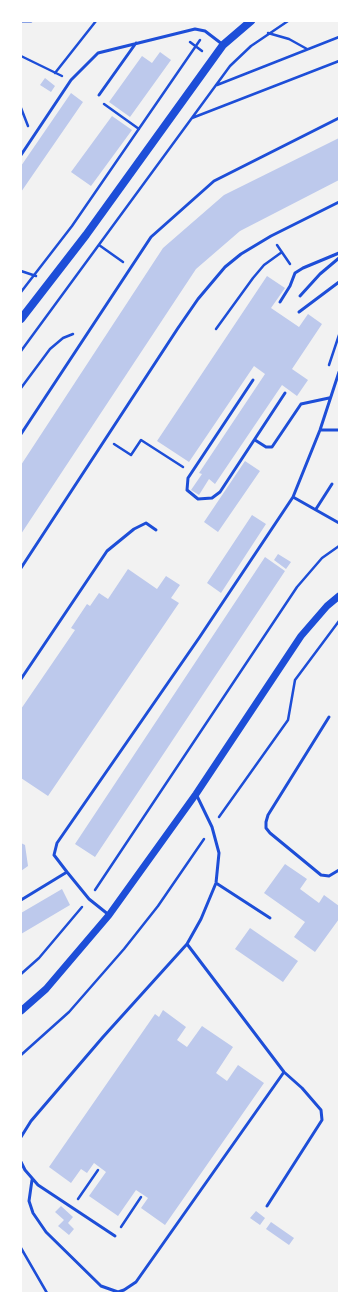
<!DOCTYPE html>
<style>
body{margin:0}
#map{position:relative;width:360px;height:1314px;overflow:hidden;background:#f2f2f2;font-family:"Golos Text",sans-serif}
canvas{display:block}
.frame{position:absolute;inset:0;border:22px solid #fff;pointer-events:none}
</style>
<div id="map">
<canvas width="360" height="1314"></canvas>
<div class="frame"></div>
</div>
<script>
const c = document.querySelector('canvas').getContext('2d');
c.lineJoin = 'round';
function fillPath(path, color) {
  c.fillStyle = color;
  c.fill(path, 'evenodd');
}
function poly(rows) {
  const path = new Path2D();
  for (const r of rows) {
    path.moveTo(r[0], r[1]);
    for (let i = 2; i < r.length; i += 2) path.lineTo(r[i], r[i + 1]);
  }
  return path;
}
function trace(path, color, width, dash) {
  c.strokeStyle = color;
  c.lineWidth = width;
  c.lineCap = dash ? 'butt' : 'round';
  c.setLineDash(dash || []);
  c.stroke(path);
}
fillPath(poly([
 [160,52,171,60,130,117,109,102,142,56,152,63],
 [45,78,55,86,51,92,40,85],
 [71,93,83,102,21,192,21,166],
 [112,116,132,130,91,186,71,172],
 [339,138,339,180,240,231,196,269,21,534,21,465,163,248,224,195],
 [267,276,285,288,271,308,299,327,308,314,322,324,292,369,308,380,297,396,282,385,215,484,209,479,199,495,191,490,202,474,199,473,265,374,254,366,189,462,157,441],
 [245,461,260,471,218,532,204,522],
 [252,515,266,524,221,593,207,583],
 [278,554,291,562,286,569,274,560],
 [265,557,285,571,95,857,75,844],
 [128,569,157,589,166,576,180,585,171,598,179,603,48,796,21,778,21,709,75,630,71,628,87,604,90,606,99,593,108,599],
 [21,843,25,845,28,866,21,871],
 [285,864,307,879,300,889,319,903,324,895,339,906,339,919,315,952,294,937,305,922,264,893],
 [62,889,70,905,21,934,21,913],
 [250,928,298,961,283,982,235,949],
 [163,1010,186,1027,177,1040,187,1047,202,1026,233,1047,216,1073,227,1081,238,1065,264,1083,165,1225,141,1208,148,1198,136,1190,118,1216,89,1196,106,1172,94,1163,87,1173,81,1169,71,1183,49,1167,155,1014,159,1017],
 [61,1206,73,1217,68,1223,74,1229,69,1235,58,1226,64,1220,55,1212],
 [256,1211,265,1218,260,1225,250,1218],
 [271,1222,294,1238,289,1245,266,1229]
]), '#bdc9ec');
trace(poly([
 [268,33,289,39,307,49],
 [190,42,202,51],
 [21,56,62,76],
 [55,73,96,21],
 [217,85,339,37],
 [104,104,139,129],
 [21,108,28,126],
 [192,118,339,61],
 [99,245,123,262],
 [277,245,290,264],
 [21,271,36,276],
 [21,292,72,226,200,40],
 [216,329,253,278,264,265,282,252],
 [21,351,230,66,251,46,288,21],
 [329,365,339,335],
 [21,388,50,349,63,338,73,334],
 [114,444,131,455,141,440,183,467],
 [219,817,288,720,295,680,339,621],
 [95,890,297,587,322,558,339,546],
 [21,974,39,958,82,907],
 [21,1055,69,1012,124,949,158,906,204,839],
 [78,1199,98,1170],
 [121,1227,141,1197],
 [21,1248,47,1293]
]), '#1d4ed8', 2.5);
trace(poly([
 [21,21,31,21],
 [99,95,136,43],
 [21,155,71,80,98,53,195,29,205,31,222,44],
 [300,296,320,274,339,258],
 [280,302,290,286,295,273,303,268,339,253],
 [299,312,339,282],
 [253,380,188,478,187,490,198,499,212,498,220,492,285,393],
 [320,430,339,430],
 [21,434,151,237,214,181,339,118],
 [255,440,266,447,272,447,301,404,329,398],
 [293,497,339,523],
 [316,509,332,484],
 [21,568,178,328,198,299,225,267,241,254,271,236,339,202],
 [21,679,107,551,134,529,146,523,156,530],
 [329,717,268,815,266,822,266,828,270,833,321,875,329,876,339,870],
 [67,872,54,855,57,843,199,638,293,497,320,430,339,372],
 [216,883,270,918],
 [21,900,67,872,89,899,109,915],
 [187,944,284,1072,302,1088,321,1110,322,1120,267,1206],
 [21,1137,31,1121,103,1037,187,944,201,919,216,883,219,853,212,827,197,796],
 [21,1162,25,1170,38,1185,115,1236],
 [32,1180,29,1201,33,1213,46,1232,101,1286,118,1292,124,1290,136,1282,284,1072]
]), '#1d4ed8', 3);
trace(poly([
 [21,1011,46,989,109,915,196,794,301,636,327,606,339,596]
]), '#1d4ed8', 7);
trace(poly([
 [21,319,86,235,223,45,251,21]
]), '#1d4ed8', 8);
</script>
